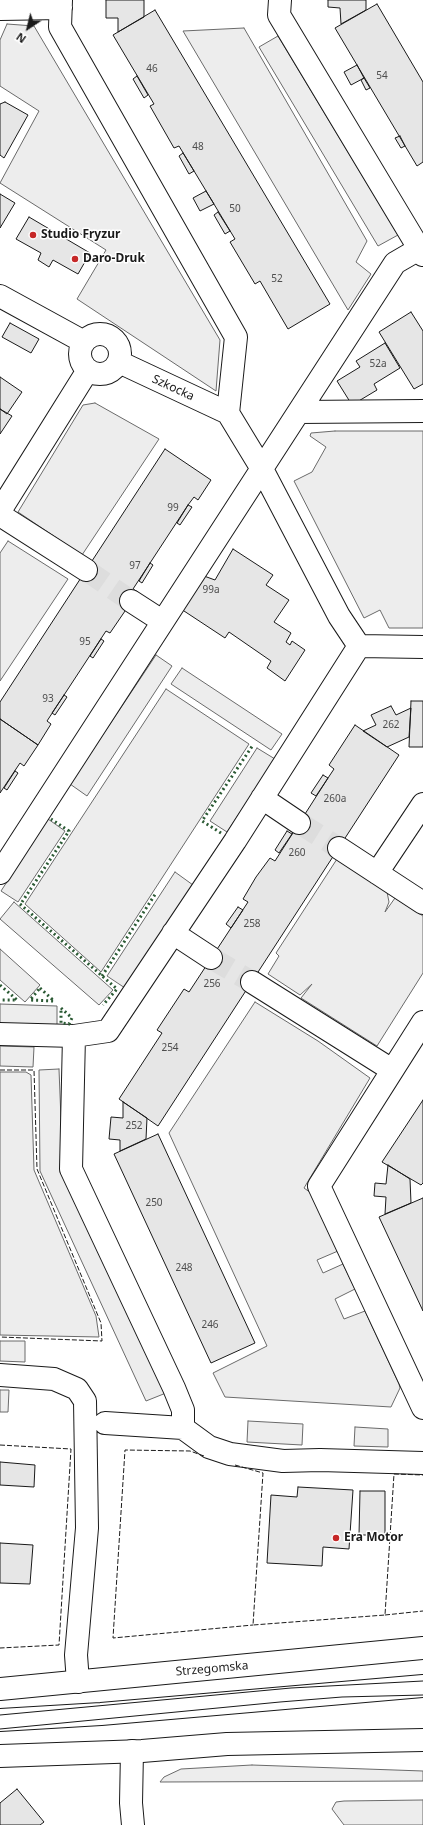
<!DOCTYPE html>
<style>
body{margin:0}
#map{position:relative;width:423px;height:1825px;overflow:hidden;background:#fff;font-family:"Noto Sans",sans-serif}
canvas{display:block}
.north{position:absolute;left:8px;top:8px;width:40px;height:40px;-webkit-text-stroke:3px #fff;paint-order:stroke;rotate:215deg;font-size:11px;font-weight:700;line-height:16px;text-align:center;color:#1a1a1a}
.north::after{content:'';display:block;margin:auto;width:14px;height:18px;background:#1a1a1a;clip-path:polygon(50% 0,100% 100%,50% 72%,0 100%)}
</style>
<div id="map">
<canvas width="423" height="1825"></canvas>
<div class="north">N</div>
</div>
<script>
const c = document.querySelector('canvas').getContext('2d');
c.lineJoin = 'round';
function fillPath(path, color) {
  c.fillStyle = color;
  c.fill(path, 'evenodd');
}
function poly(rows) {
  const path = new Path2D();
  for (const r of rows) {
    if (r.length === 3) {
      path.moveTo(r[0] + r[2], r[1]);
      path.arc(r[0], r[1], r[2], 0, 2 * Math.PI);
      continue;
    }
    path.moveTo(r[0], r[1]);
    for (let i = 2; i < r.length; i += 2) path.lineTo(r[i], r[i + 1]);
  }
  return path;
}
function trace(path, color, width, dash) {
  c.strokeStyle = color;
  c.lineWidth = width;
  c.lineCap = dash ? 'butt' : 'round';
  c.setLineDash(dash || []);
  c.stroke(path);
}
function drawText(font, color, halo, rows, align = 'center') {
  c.font = font + ' "Noto Sans",sans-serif';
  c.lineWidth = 3;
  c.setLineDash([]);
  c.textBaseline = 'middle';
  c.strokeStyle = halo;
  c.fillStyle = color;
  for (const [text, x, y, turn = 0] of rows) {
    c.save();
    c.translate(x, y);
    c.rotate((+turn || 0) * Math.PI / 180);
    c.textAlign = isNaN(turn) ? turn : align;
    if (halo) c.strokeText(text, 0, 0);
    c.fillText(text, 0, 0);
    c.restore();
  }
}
const built = poly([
 [7,24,34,26,220,340,216,391,77,299,106,250,0,183,39,111,0,86,0,40,7,24],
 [244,28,367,241,356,262,371,274,348,310,183,31,244,28],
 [278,36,398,235,378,246,259,47,278,36],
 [95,403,159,439,82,555,18,512,83,405,95,403],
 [335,431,423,431,423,628,389,628,380,610,364,618,294,481,312,472,326,447,310,436,311,433,335,431],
 [8,541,68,579,0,681,0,553,8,541],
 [156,655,172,666,87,796,70,784,156,655],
 [182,668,282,734,271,750,171,684,182,668],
 [166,689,249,744,101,972,25,904,166,689],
 [257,748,275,759,227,832,210,821,257,748],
 [48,819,65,831,18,902,1,891,48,819],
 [337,859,387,892,389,902,385,912,395,898,423,916,423,973,377,1046,301,998,312,984,300,995,268,974,279,956,276,953,337,859],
 [175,872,193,885,125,988,107,976,175,872],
 [14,902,113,990,99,1005,0,919,14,902],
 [0,949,40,985,25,1002,0,980,0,949],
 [255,1002,318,1041,370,1078,304,1188,311,1193,338,1251,317,1260,323,1273,343,1264,355,1289,335,1299,344,1319,365,1311,399,1384,400,1388,391,1407,225,1397,213,1373,267,1346,169,1133,255,1002],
 [0,1004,57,1006,57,1026,0,1025,0,1004],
 [0,1046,34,1047,33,1067,0,1066,0,1046],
 [59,1069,63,1169,166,1393,146,1401,40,1171,39,1070,59,1069],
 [0,1072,26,1072,31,1075,34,1170,96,1316,99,1337,0,1335,0,1072],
 [0,1341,25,1341,25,1362,0,1361,0,1341],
 [0,1390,9,1390,8,1412,0,1412,0,1390],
 [248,1421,303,1424,302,1445,247,1442,248,1421],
 [355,1427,388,1429,388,1447,354,1446,355,1427],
 [252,1765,423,1771,423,1781,160,1782,164,1777,181,1769,252,1765],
 [423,1800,423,1825,344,1825,332,1809,336,1802,344,1801,423,1800]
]);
fillPath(built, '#ededed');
trace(built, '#6a6a6a', 1);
const building = poly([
 [106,0,144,0,144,17,118,32,118,18,106,18,106,0],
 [328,0,366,0,366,10,341,24,340,8,328,7,328,0],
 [377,4,423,82,423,162,417,166,335,28,377,4],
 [155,10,330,304,288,329,260,281,255,284,230,242,235,239,179,146,174,148,150,106,154,104,113,35,155,10],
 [357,65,364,78,351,85,344,72,357,65],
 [137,76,148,95,144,98,133,79,137,76],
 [364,78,370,88,366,90,361,80,364,78],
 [5,102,28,115,4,158,0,155,0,104,5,102],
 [400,136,405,146,401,148,395,138,400,136],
 [183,153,194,171,189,174,179,156,183,153],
 [206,191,214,204,200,211,193,198,206,191],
 [0,194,15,203,0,228,0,194],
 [218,212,230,231,225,234,214,215,218,212],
 [29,217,90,253,78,274,53,260,49,267,38,260,41,253,16,239,29,217],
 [411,312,423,331,423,384,414,389,379,332,411,312],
 [10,323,39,339,31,353,2,337,10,323],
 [385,343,400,368,374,384,377,390,352,405,337,381,360,367,356,361,385,343],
 [0,377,22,392,7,414,0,409,0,377],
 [0,409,12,416,0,434,0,409],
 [165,449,211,480,198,500,194,497,188,505,133,589,138,592,110,633,106,631,47,721,51,724,38,745,0,719,0,702,165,449],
 [188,505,192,507,180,525,177,523,188,505],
 [233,549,273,575,266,585,289,600,274,622,291,633,286,642,290,645,292,641,305,650,285,681,267,668,271,661,229,632,225,638,181,609,204,576,215,580,233,549],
 [150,563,153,565,142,583,139,581,150,563],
 [101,639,104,641,93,658,90,656,101,639],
 [64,695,67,697,55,715,52,713,64,695],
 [411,701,423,701,423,747,409,747,411,701],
 [391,706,396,715,411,708,409,737,387,747,363,731,376,725,371,715,391,706],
 [0,719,38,745,24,766,20,763,0,793,0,719],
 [355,725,399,755,158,1126,119,1099,162,1033,157,1030,184,989,189,992,248,902,243,899,256,877,270,858,275,861,328,778,334,769,329,765,355,725],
 [15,771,18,773,7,790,4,788,15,771],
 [323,775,328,778,316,796,311,793,323,775],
 [287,831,292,834,279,853,275,850,287,831],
 [238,907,243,910,231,928,226,924,238,907],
 [423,1100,423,1183,421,1185,382,1162,423,1100],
 [123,1102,147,1118,146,1139,120,1151,120,1140,109,1139,111,1117,123,1118,123,1102],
 [158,1134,255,1343,211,1363,114,1154,158,1134],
 [388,1165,410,1179,411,1203,385,1214,386,1197,374,1196,375,1183,386,1184,388,1165],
 [423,1198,423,1311,379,1217,423,1198],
 [0,1462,35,1465,34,1487,0,1485,0,1462],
 [298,1487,353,1490,349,1549,323,1547,322,1566,267,1563,271,1495,297,1497,298,1487],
 [360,1491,385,1491,385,1535,359,1535,360,1491],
 [0,1543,33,1545,30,1584,0,1583,0,1543],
 [17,1789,44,1822,40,1825,0,1825,0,1803,17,1789]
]);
fillPath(building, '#e6e6e6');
trace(building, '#1a1a1a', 1);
trace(poly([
 [86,570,131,601],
 [299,823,339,848],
 [211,958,252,982]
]), '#ddd', 22, [22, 11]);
const minor = poly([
 [61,0,60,27,236,337,228,413,262,469,339,616,359,646],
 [280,0,279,15,423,255],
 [0,9,61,8],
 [0,296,84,342],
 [100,354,20],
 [119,362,228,413],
 [299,412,423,411],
 [0,511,88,370],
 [0,515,86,570],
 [131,601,162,621],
 [359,646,423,647],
 [262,798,299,823],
 [339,848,423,903],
 [0,873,395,263,419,249],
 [377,873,423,804],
 [173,933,211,958],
 [252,982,392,1070],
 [423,1022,319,1186,423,1408],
 [0,1034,74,1036,108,1031,235,841,359,646],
 [74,1036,71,1169,174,1388,183,1410,183,1428,209,1447,230,1454,283,1461,320,1460,423,1463],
 [0,1375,54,1379,77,1389,85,1401,87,1528,76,1655,78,1682],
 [105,1423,183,1428],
 [0,1720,101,1714,423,1686],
 [132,1751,131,1803,133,1825]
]);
const major = poly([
 [0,1689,423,1648],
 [0,1756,142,1751,227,1744,423,1740]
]);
trace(minor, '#1a1a1a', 24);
trace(major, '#1a1a1a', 24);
trace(minor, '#fff', 22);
trace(major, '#fff', 22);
trace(poly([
 [0,1715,291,1688,423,1681],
 [0,1729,280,1702,342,1697,423,1695]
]), '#1a1a1a', 1);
trace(poly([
 [221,833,202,821,253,745],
 [22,902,69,831,51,819],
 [20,904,117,989,103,1005],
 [102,976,156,893],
 [0,985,17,1000,0,1000],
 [40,988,54,1001,30,1000,40,988],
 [61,1008,72,1018,69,1024,61,1023,61,1008]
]), '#2b5a34', 3, [2, 3]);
trace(poly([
 [0,1070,34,1070,37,1169,101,1323,102,1341,0,1337],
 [0,1445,71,1449,59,1645,0,1648],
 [204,1456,190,1451,125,1450,113,1638,253,1625],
 [235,1465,263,1473,253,1625,385,1615,394,1474,423,1475],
 [385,1615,423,1611]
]), '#1a1a1a', 1, [5, 2]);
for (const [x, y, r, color] of [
 [33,235,4,"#c62828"],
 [75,259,4,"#c62828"],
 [336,1538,4,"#c62828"]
]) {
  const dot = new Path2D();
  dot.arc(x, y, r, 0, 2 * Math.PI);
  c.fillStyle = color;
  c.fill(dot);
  trace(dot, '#fff', 1.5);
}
drawText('10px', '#4d4d4d', null, [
 ["46",152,69],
 ["54",382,76],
 ["48",198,147],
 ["50",235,209],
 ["52",277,279],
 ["52a",378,364],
 ["99",173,508],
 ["97",135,566],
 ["99a",211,590],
 ["95",85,642],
 ["93",48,699],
 ["262",391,725],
 ["260a",335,799],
 ["260",297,853],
 ["258",252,924],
 ["256",212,984],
 ["254",170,1048],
 ["252",134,1126],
 ["250",154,1203],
 ["248",184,1268],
 ["246",210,1325]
]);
drawText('bold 12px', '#1a1a1a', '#fff', [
 ["Studio Fryzur",41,235],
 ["Daro-Druk",83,259],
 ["Era Motor",344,1538]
], 'left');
drawText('12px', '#1a1a1a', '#fff', [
 ["Szkocka",173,388,25],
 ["Strzegomska",212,1669,-5]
]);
</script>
